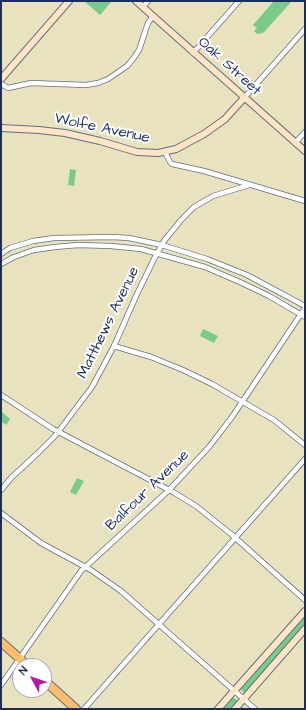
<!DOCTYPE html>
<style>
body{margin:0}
#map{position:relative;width:306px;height:710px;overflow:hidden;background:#e9e2bf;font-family:"Architects Daughter",sans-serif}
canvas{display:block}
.frame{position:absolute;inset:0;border:2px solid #1b2f5e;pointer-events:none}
.north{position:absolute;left:12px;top:658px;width:40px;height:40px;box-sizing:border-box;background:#fff;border:1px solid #a4acbf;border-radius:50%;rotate:310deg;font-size:11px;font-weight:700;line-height:16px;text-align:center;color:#1b2f5e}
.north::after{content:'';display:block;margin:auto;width:14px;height:18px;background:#b5179e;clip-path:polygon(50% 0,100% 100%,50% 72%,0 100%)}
</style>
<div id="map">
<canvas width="306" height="710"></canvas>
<div class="frame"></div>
<div class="north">N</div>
</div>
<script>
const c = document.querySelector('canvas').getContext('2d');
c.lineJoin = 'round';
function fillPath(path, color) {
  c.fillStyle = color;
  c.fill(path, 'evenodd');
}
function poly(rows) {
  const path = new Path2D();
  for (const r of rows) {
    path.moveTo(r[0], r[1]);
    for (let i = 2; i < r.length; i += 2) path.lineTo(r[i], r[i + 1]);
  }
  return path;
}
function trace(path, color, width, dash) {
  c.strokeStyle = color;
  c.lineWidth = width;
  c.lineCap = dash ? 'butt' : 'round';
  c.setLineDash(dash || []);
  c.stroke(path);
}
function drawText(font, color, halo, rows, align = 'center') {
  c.font = font + ' "Architects Daughter",sans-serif';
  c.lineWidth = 4;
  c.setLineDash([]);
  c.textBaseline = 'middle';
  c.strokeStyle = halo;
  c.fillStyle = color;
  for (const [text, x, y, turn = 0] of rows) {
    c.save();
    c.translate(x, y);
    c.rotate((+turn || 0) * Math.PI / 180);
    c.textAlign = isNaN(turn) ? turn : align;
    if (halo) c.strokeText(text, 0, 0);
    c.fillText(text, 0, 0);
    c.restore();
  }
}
fillPath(poly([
 [84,1,112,1,100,15],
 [274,1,292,1,266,30,263,33,257,34,254,31,257,28,253,25],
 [70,169,76,170,74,186,68,185],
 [203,329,218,336,214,343,200,336],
 [1,411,10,419,6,425,1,421],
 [77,478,84,481,76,495,70,492],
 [305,614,305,626,245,693,240,689,241,687],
 [233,697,238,701,231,709,222,709]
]), '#7aca8b');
const street = poly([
 [143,7,148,1],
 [193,53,239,1],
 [1,84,8,88,31,83,86,85,98,83,108,79,127,66,133,59,139,50,148,23,153,16],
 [244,98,305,29],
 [295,143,305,132],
 [165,152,170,162,172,164,204,171,305,201],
 [1,254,10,248,33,241,54,238,112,237,129,238,162,245,207,259,247,275,305,306],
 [1,264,14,257,34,250,55,247,78,245,111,246,141,249,205,267,242,283,269,296,305,317],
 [114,346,151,357,183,370,212,384,274,420,305,445],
 [1,395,53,429,173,492,196,506,231,534,305,600],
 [1,490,11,478,39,452,55,436,92,387,114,346,137,294,155,257,164,241,181,220,194,207,213,196,249,185],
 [1,513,41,543,91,570,121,591,255,709],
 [1,685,81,571,169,490,209,447,232,417,305,308],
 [84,709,305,459]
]);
const secondary = poly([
 [136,1,305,151],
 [1,79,69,1],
 [1,128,39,130,65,133,100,141,137,152,158,153,176,149,204,134,225,119,244,98],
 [218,709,305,611],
 [235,709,305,629]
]);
const highway = poly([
 [1,642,28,666],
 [44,680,76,709]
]);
trace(street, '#636e80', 6);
trace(secondary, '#636e80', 8);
trace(highway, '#636e80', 10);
trace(street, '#fff', 4.5);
trace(secondary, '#fde5c5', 6);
trace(highway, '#fabe6d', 8);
drawText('15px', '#1b2f5e', '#fff', [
 ["Oak Street",229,67,42],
 ["Wolfe Avenue",102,129,12],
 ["Matthews Avenue",109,323,-64],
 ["Balfour Avenue",148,491,-44]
]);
</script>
